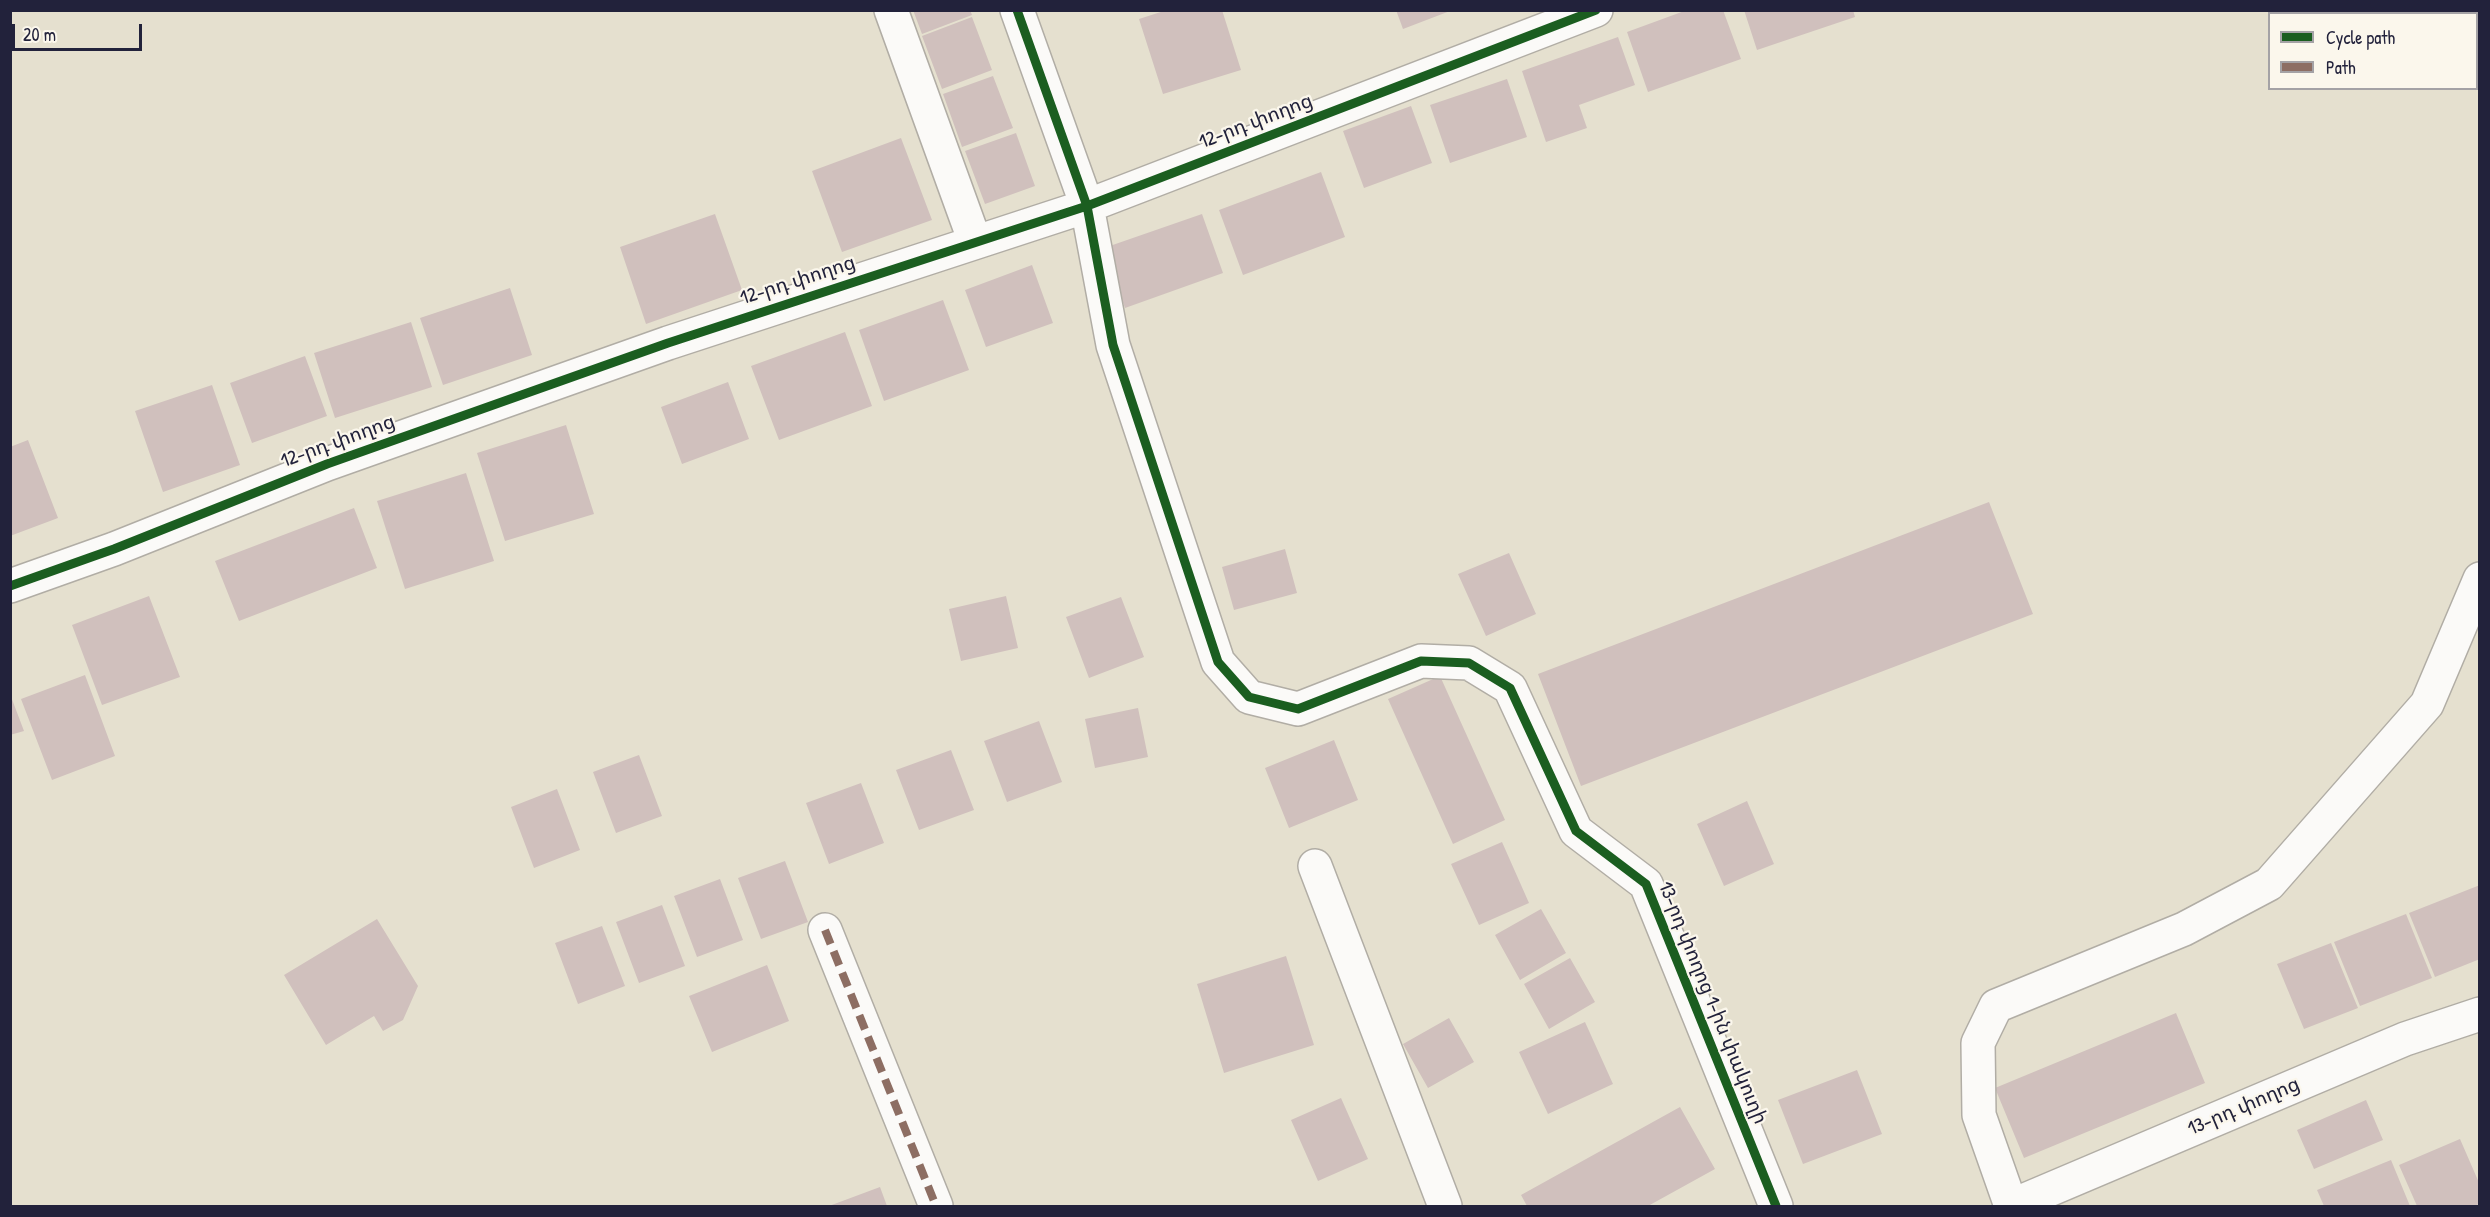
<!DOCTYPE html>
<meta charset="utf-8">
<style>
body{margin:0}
#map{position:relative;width:2490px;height:1217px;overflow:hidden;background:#e5e0cf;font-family:"Patrick Hand",sans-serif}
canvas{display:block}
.frame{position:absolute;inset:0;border:12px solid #22223b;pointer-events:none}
.legend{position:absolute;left:2268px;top:12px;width:210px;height:78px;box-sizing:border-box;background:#fbf7ec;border:2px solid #a4a2a5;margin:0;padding:8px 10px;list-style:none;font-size:18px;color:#22223b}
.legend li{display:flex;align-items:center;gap:12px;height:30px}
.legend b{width:30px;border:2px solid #a4a2a5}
.scale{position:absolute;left:12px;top:24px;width:130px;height:27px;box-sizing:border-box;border:3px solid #22223b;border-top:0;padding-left:8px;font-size:18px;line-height:21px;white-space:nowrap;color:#22223b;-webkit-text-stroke:4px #fbf7ec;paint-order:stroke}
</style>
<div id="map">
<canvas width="2490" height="1217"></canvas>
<div class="frame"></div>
<ul class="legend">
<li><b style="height:8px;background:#1b5e20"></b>Cycle path</li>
<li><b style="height:8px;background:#8d6e63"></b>Path</li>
</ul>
<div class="scale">20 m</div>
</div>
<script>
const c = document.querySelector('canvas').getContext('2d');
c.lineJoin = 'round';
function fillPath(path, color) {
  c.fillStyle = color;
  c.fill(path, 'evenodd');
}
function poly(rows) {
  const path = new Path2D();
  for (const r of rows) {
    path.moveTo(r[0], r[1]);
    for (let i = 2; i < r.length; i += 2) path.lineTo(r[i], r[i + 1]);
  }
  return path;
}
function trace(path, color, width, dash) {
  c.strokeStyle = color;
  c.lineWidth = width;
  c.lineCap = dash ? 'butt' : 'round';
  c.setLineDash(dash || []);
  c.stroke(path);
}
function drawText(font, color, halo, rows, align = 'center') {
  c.font = font + ' "Patrick Hand","Noto Sans Armenian",sans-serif';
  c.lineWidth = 4.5;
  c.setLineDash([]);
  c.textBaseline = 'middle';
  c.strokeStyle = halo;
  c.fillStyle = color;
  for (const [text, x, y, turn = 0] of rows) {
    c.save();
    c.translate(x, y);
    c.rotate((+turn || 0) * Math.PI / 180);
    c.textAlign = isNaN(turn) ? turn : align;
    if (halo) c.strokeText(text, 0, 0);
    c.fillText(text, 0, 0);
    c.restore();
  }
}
fillPath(poly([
 [913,10,970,10,972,15,922,34],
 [1167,10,1222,10,1241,70,1163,94,1139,19],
 [1396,10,1450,10,1450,11,1403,29],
 [1687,10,1723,10,1741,59,1648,92,1627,32],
 [1744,10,1853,10,1855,17,1757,50],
 [972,17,992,70,942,89,922,36],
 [1618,37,1635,85,1579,105,1587,128,1546,142,1522,71],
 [993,76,1013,128,962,147,943,94],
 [1507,79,1527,137,1450,163,1430,105],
 [1411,106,1432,163,1364,188,1343,131],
 [1016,133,1035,186,985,204,965,151],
 [901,138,932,220,842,252,812,171],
 [1321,172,1345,237,1243,275,1219,210],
 [715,214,742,290,646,324,620,247],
 [1202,214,1223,273,1125,308,1104,248],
 [1032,265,1053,323,986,347,965,290],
 [510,288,532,355,443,385,420,318],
 [943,300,969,370,884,401,859,330],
 [411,322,432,387,335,418,314,353],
 [845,332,872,406,779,440,751,366],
 [305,356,327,416,252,443,230,383],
 [728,382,749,439,682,464,661,407],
 [212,385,240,465,163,492,135,411],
 [566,425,594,514,505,541,477,453],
 [28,440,58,518,10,536,10,447],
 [466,473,494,561,405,589,377,501],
 [1989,502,2033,614,1581,786,1538,674],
 [354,508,377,568,239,621,215,561],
 [1285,549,1297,593,1234,610,1222,567],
 [1509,553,1536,614,1486,636,1458,574],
 [149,596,180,677,102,705,72,625],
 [1006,596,1018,648,961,661,949,609],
 [1121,597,1144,657,1089,678,1066,617],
 [85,675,115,756,52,780,21,699],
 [1440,676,1505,820,1453,844,1388,699],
 [10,694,24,731,10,735],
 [1138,708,1148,757,1095,768,1085,719],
 [1039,721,1062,782,1007,802,984,741],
 [1334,740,1358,800,1289,828,1265,768],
 [951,750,974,810,919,830,896,770],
 [639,755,662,816,616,833,593,772],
 [861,783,884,843,829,864,806,803],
 [557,789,580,850,534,868,511,807],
 [1747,801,1774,864,1724,886,1697,824],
 [1502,842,1529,903,1479,925,1451,864],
 [785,861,808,922,761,939,738,878],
 [720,879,743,940,697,957,674,896],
 [2480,885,2480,959,2435,977,2409,913],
 [662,905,685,966,639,983,616,922],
 [1541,909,1566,953,1520,980,1495,935],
 [2406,914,2432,978,2360,1006,2334,942],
 [377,919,418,986,403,1020,383,1031,374,1016,326,1045,284,975],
 [602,926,625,986,578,1004,555,943],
 [2331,943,2358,1008,2304,1029,2277,964],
 [1286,956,1314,1045,1224,1073,1197,984],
 [1570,958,1595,1002,1549,1029,1524,984],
 [767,965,789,1021,712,1052,689,996],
 [2176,1013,2205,1083,2024,1158,1995,1088],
 [1449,1018,1474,1062,1428,1088,1403,1044],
 [1585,1022,1613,1084,1548,1114,1519,1052],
 [1857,1070,1882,1134,1803,1164,1778,1100],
 [1341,1098,1368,1159,1318,1181,1291,1120],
 [2366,1100,2383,1140,2314,1169,2297,1130],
 [1680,1107,1715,1169,1648,1206,1527,1206,1521,1195],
 [2460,1139,2480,1185,2480,1204,2473,1206,2417,1206,2399,1165],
 [2391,1160,2410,1206,2324,1206,2317,1190],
 [880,1187,887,1206,829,1206]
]), '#d0c0bd');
const minor = poly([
 [891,10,975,242],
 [1017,10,1087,206,1113,345,1218,662,1249,697,1298,709,1421,661,1469,663,1510,688,1576,831,1646,884,1776,1206],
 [10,586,114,549,327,464,668,343,1087,206,1596,10],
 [1315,866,1445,1206],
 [825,930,936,1206],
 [2011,1206,1979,1115,1978,1043,1996,1006,2184,929,2269,884,2427,704,2480,579],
 [2011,1206,2405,1039,2480,1014]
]);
trace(minor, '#b1ada5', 36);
trace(minor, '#fbfaf8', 33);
trace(poly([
 [825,930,936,1206]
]), '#8d6e63', 8, [15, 8]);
trace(poly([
 [1017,10,1087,206,1113,345,1218,662,1249,697,1298,709,1421,661,1469,663,1510,688,1576,831,1646,884,1776,1206],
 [10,586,114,549,327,464,668,343,1087,206,1596,10]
]), '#1b5e20', 9);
drawText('20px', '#22223b', '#fbf7ec', [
 ["12-րդ փողոց",1256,122,-21],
 ["12-րդ փողոց",798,281,-18],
 ["12-րդ փողոց",338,442,-20],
 ["13-րդ փողոց 1-ին փակուղի",1712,1003,68],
 ["13-րդ փողոց",2244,1107,-23]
]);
</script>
